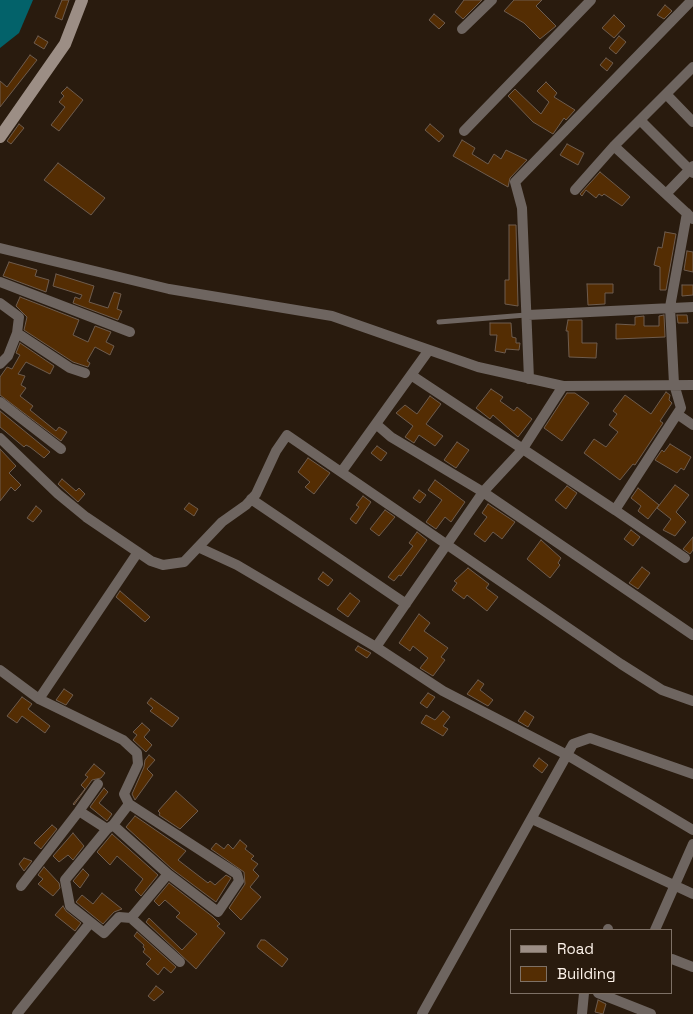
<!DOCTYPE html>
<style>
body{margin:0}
#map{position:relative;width:693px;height:1014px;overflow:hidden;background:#291b0e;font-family:"Space Grotesk",sans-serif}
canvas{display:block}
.legend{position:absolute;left:510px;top:929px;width:162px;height:65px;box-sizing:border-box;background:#291b0e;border:1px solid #7e7166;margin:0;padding:6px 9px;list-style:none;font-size:15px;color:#fdf3ea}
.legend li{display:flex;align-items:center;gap:10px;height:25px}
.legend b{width:25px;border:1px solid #7e7166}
</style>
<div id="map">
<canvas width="693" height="1014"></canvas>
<ul class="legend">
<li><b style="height:6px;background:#9c8e85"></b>Road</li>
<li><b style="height:14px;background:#542d03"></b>Building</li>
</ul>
</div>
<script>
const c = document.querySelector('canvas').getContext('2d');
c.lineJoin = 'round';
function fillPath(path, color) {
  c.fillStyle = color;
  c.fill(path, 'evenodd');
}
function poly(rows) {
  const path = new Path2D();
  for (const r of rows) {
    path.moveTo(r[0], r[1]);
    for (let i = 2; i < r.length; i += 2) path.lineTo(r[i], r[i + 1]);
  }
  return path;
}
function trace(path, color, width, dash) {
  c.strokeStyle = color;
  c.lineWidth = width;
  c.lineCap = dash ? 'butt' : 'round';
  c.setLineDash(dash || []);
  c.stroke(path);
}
fillPath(poly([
 [0,0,33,0,19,33,0,48]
]), '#03626a');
const building = poly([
 [62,0,69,0,62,20,55,17,62,0],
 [464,0,482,0,463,19,455,12,464,0],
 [514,0,542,0,536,6,556,26,540,39,524,23,504,11,514,0],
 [665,5,672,11,664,19,657,15,665,5],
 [434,14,445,23,439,29,429,20,434,14],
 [614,15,625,26,614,38,602,28,614,15],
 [38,36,48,42,44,49,34,43,38,36],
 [619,36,626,42,616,54,609,48,619,36],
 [30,55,37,60,0,107,0,81,7,87,30,55],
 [606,58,613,63,607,71,600,65,606,58],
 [546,82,557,93,554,97,575,110,566,120,564,118,553,134,533,122,508,96,515,89,541,114,549,102,537,91,546,82],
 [67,87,83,100,59,131,51,125,65,107,59,102,64,96,61,93,67,87],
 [19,124,24,128,11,144,7,141,19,124],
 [430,124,444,136,439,142,425,130,430,124],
 [462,140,475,148,472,154,488,164,494,154,501,159,506,150,527,160,510,178,508,187,453,156,462,140],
 [567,144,584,153,578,165,560,155,567,144],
 [58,163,105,198,91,215,44,180,58,163],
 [600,172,630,197,622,206,604,194,602,196,599,194,596,198,586,190,582,196,580,194,600,172],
 [509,225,516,225,518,306,505,304,505,280,509,280,509,225],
 [665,232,676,234,666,290,660,290,660,267,654,265,658,247,662,248,665,232],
 [687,251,693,252,693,272,684,270,687,251],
 [9,262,37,270,35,276,49,280,46,292,3,276,9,262],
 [56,274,94,286,89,302,108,308,114,292,121,294,117,309,122,311,118,320,73,303,75,297,80,299,82,295,53,286,56,274],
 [587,284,613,284,613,293,605,293,605,304,588,305,587,284],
 [682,285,693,285,693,295,682,296,682,285],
 [20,297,79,320,73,335,88,342,95,326,111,332,106,342,114,346,110,355,95,347,87,361,90,363,88,367,73,362,24,330,27,317,16,306,20,297],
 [664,315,665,337,616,339,616,324,635,325,635,317,644,316,644,326,659,326,659,316,664,315],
 [677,315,687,315,688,323,678,323,677,315],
 [568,320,582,320,582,343,597,343,596,358,569,357,568,331,566,331,568,320],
 [490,323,511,323,512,337,516,338,516,343,520,343,519,350,506,349,505,353,495,351,497,335,490,335,490,323],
 [20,343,54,366,50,374,26,362,18,374,25,376,21,385,26,388,20,396,33,406,30,410,56,431,59,427,67,432,61,441,0,395,0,377,7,367,12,369,20,355,16,353,20,343],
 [491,389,503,397,500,401,514,411,517,407,532,419,518,437,493,415,490,419,476,408,491,389],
 [666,392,670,395,669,400,672,403,660,421,663,423,635,465,633,464,620,480,584,453,594,439,606,447,618,432,609,425,617,414,613,411,625,395,651,414,666,392],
 [567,393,575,393,589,403,562,441,544,428,567,393],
 [430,396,441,404,426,424,443,436,435,446,419,435,414,443,405,437,413,426,396,413,405,405,417,414,430,396],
 [0,411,50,452,44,458,30,447,26,445,24,447,0,427,0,411],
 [457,442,469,450,456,468,444,460,457,442],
 [670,444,691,457,684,470,681,468,677,473,655,460,662,450,664,452,670,444],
 [377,446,387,453,381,461,371,453,377,446],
 [0,449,16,466,9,473,21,485,15,491,11,487,0,501,0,449],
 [308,458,330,473,314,494,305,487,310,482,298,472,308,458],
 [62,479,76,491,79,488,85,494,78,502,58,484,62,479],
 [435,480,465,502,451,522,445,517,436,529,426,522,442,500,428,490,435,480],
 [675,485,689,495,676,512,686,522,675,536,663,530,671,519,657,508,675,485],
 [567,486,577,493,566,509,555,500,567,486],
 [638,488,659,505,648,519,638,511,641,506,631,498,638,488],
 [419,490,426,495,420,503,413,498,419,490],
 [363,496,371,502,356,524,350,519,359,507,356,505,363,496],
 [189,503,198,509,194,516,184,509,189,503],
 [488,504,515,522,502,539,493,532,485,542,474,534,487,517,482,513,488,504],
 [36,506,42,511,33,522,27,518,36,506],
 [385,510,395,517,379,536,370,529,385,510],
 [631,530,640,537,633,546,624,539,631,530],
 [417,532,427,540,401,576,399,575,394,581,388,577,413,546,409,543,417,532],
 [693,537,693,550,690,554,683,549,693,537],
 [541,540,561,558,558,563,560,565,550,578,527,559,541,540],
 [642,567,650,573,638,589,629,583,642,567],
 [468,568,489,584,486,588,498,597,487,611,467,595,464,599,452,590,457,583,454,581,468,568],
 [323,572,333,580,328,586,318,579,323,572],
 [120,591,150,617,145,622,116,597,120,591],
 [350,593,360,601,348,617,337,609,350,593],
 [419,614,430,623,424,631,448,648,441,657,445,660,433,676,420,668,428,658,413,646,410,651,399,643,419,614],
 [358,646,371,653,367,658,355,650,358,646],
 [478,680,484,684,480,690,493,700,488,706,467,694,478,680],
 [64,689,73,695,66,705,56,700,64,689],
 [428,693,435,697,427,708,420,703,428,693],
 [22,697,32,704,28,709,50,726,45,733,22,716,17,723,7,716,22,697],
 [151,698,179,718,172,727,150,711,153,708,147,703,151,698],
 [443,711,450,717,443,726,448,729,443,736,421,723,426,715,435,720,443,711],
 [525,711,534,717,528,727,518,721,525,711],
 [142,723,150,730,144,737,152,745,146,752,133,740,137,735,133,732,142,723],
 [149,755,155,760,147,769,153,775,135,800,132,794,144,767,145,760,149,755],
 [539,758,548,765,542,773,533,766,539,758],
 [94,764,105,773,101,778,92,780,74,805,73,804,85,789,81,785,88,777,85,775,94,764],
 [104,788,108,792,99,803,112,814,107,821,90,807,104,788],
 [176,791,198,811,180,829,159,815,160,813,158,811,176,791],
 [135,816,186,851,178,860,208,883,210,881,215,885,226,875,231,878,216,902,172,869,126,827,135,816],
 [52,825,57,829,41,849,34,843,52,825],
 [73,833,84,846,73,860,68,855,59,862,53,856,73,833],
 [112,834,158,875,141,896,135,890,143,879,117,856,110,865,97,852,112,834],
 [240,840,247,846,245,849,254,856,251,859,258,864,253,870,259,876,250,887,261,897,241,920,229,908,245,884,244,872,211,849,216,843,224,849,228,844,233,849,240,840],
 [24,858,32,861,24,871,19,864,24,858],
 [44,867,59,883,60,888,53,896,38,884,43,879,38,875,44,867],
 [83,869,89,875,80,888,73,881,83,869],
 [169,883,213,917,220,924,217,926,225,933,196,969,146,922,149,918,182,950,197,934,176,917,180,913,165,900,159,906,154,901,169,883],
 [102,893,122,909,114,912,103,924,76,902,82,895,93,904,102,893],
 [63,906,66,911,81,923,75,931,55,915,63,906],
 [137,932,176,967,171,973,164,967,158,975,146,964,151,959,143,952,145,949,143,947,144,945,134,936,137,932],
 [261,940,265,940,288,959,282,967,258,948,257,946,261,940],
 [156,986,164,992,154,1001,148,996,156,986],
 [598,1000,606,1004,603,1014,595,1012,598,1000]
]);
fillPath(building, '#542d03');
trace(building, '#6e5c4e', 1);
trace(poly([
 [439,322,526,315]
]), '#6e6560', 5);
trace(poly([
 [462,29,492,0],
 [666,94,693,122],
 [640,120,693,173],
 [464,131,591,0],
 [614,146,693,219],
 [575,190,614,146,693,67],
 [666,194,693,166],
 [0,248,169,289,332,316,478,367,563,386,693,385],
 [0,282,130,332],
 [0,303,19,317,17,333,70,368,85,373],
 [528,315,693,307],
 [0,364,8,356,17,333],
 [411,375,615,510,681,408,674,384,670,307,687,213],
 [529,379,522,208,515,182,692,0],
 [0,402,61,449],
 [677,414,693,425],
 [376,424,391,437,483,492,693,635],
 [0,438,58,494,86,517,151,561,163,565,184,562,222,522,246,505,256,494,276,451,287,435,621,664,662,690,693,701],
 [342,471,429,350],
 [251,499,406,604],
 [615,510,685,558],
 [200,548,237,565,376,647,443,691,567,755,693,830],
 [376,647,483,492,522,450,563,386],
 [0,670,39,699,123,740,137,753,138,764,124,794,129,804,113,825],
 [39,699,138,552],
 [79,811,98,784],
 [532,819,693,894],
 [107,829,65,880,70,906,104,933,119,917,131,918,180,962],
 [21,886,79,811,107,829,113,825,168,874,218,912,239,881,237,874,129,804],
 [131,918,168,874],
 [608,930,608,929],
 [655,930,693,844],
 [672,959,693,967],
 [598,993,651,1014],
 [17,1014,90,923],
 [422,1014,573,744,590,738,693,774],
 [582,1014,584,993]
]), '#6e6560', 10);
trace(poly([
 [0,137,65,44,82,0]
]), '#9c8e85', 12);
</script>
